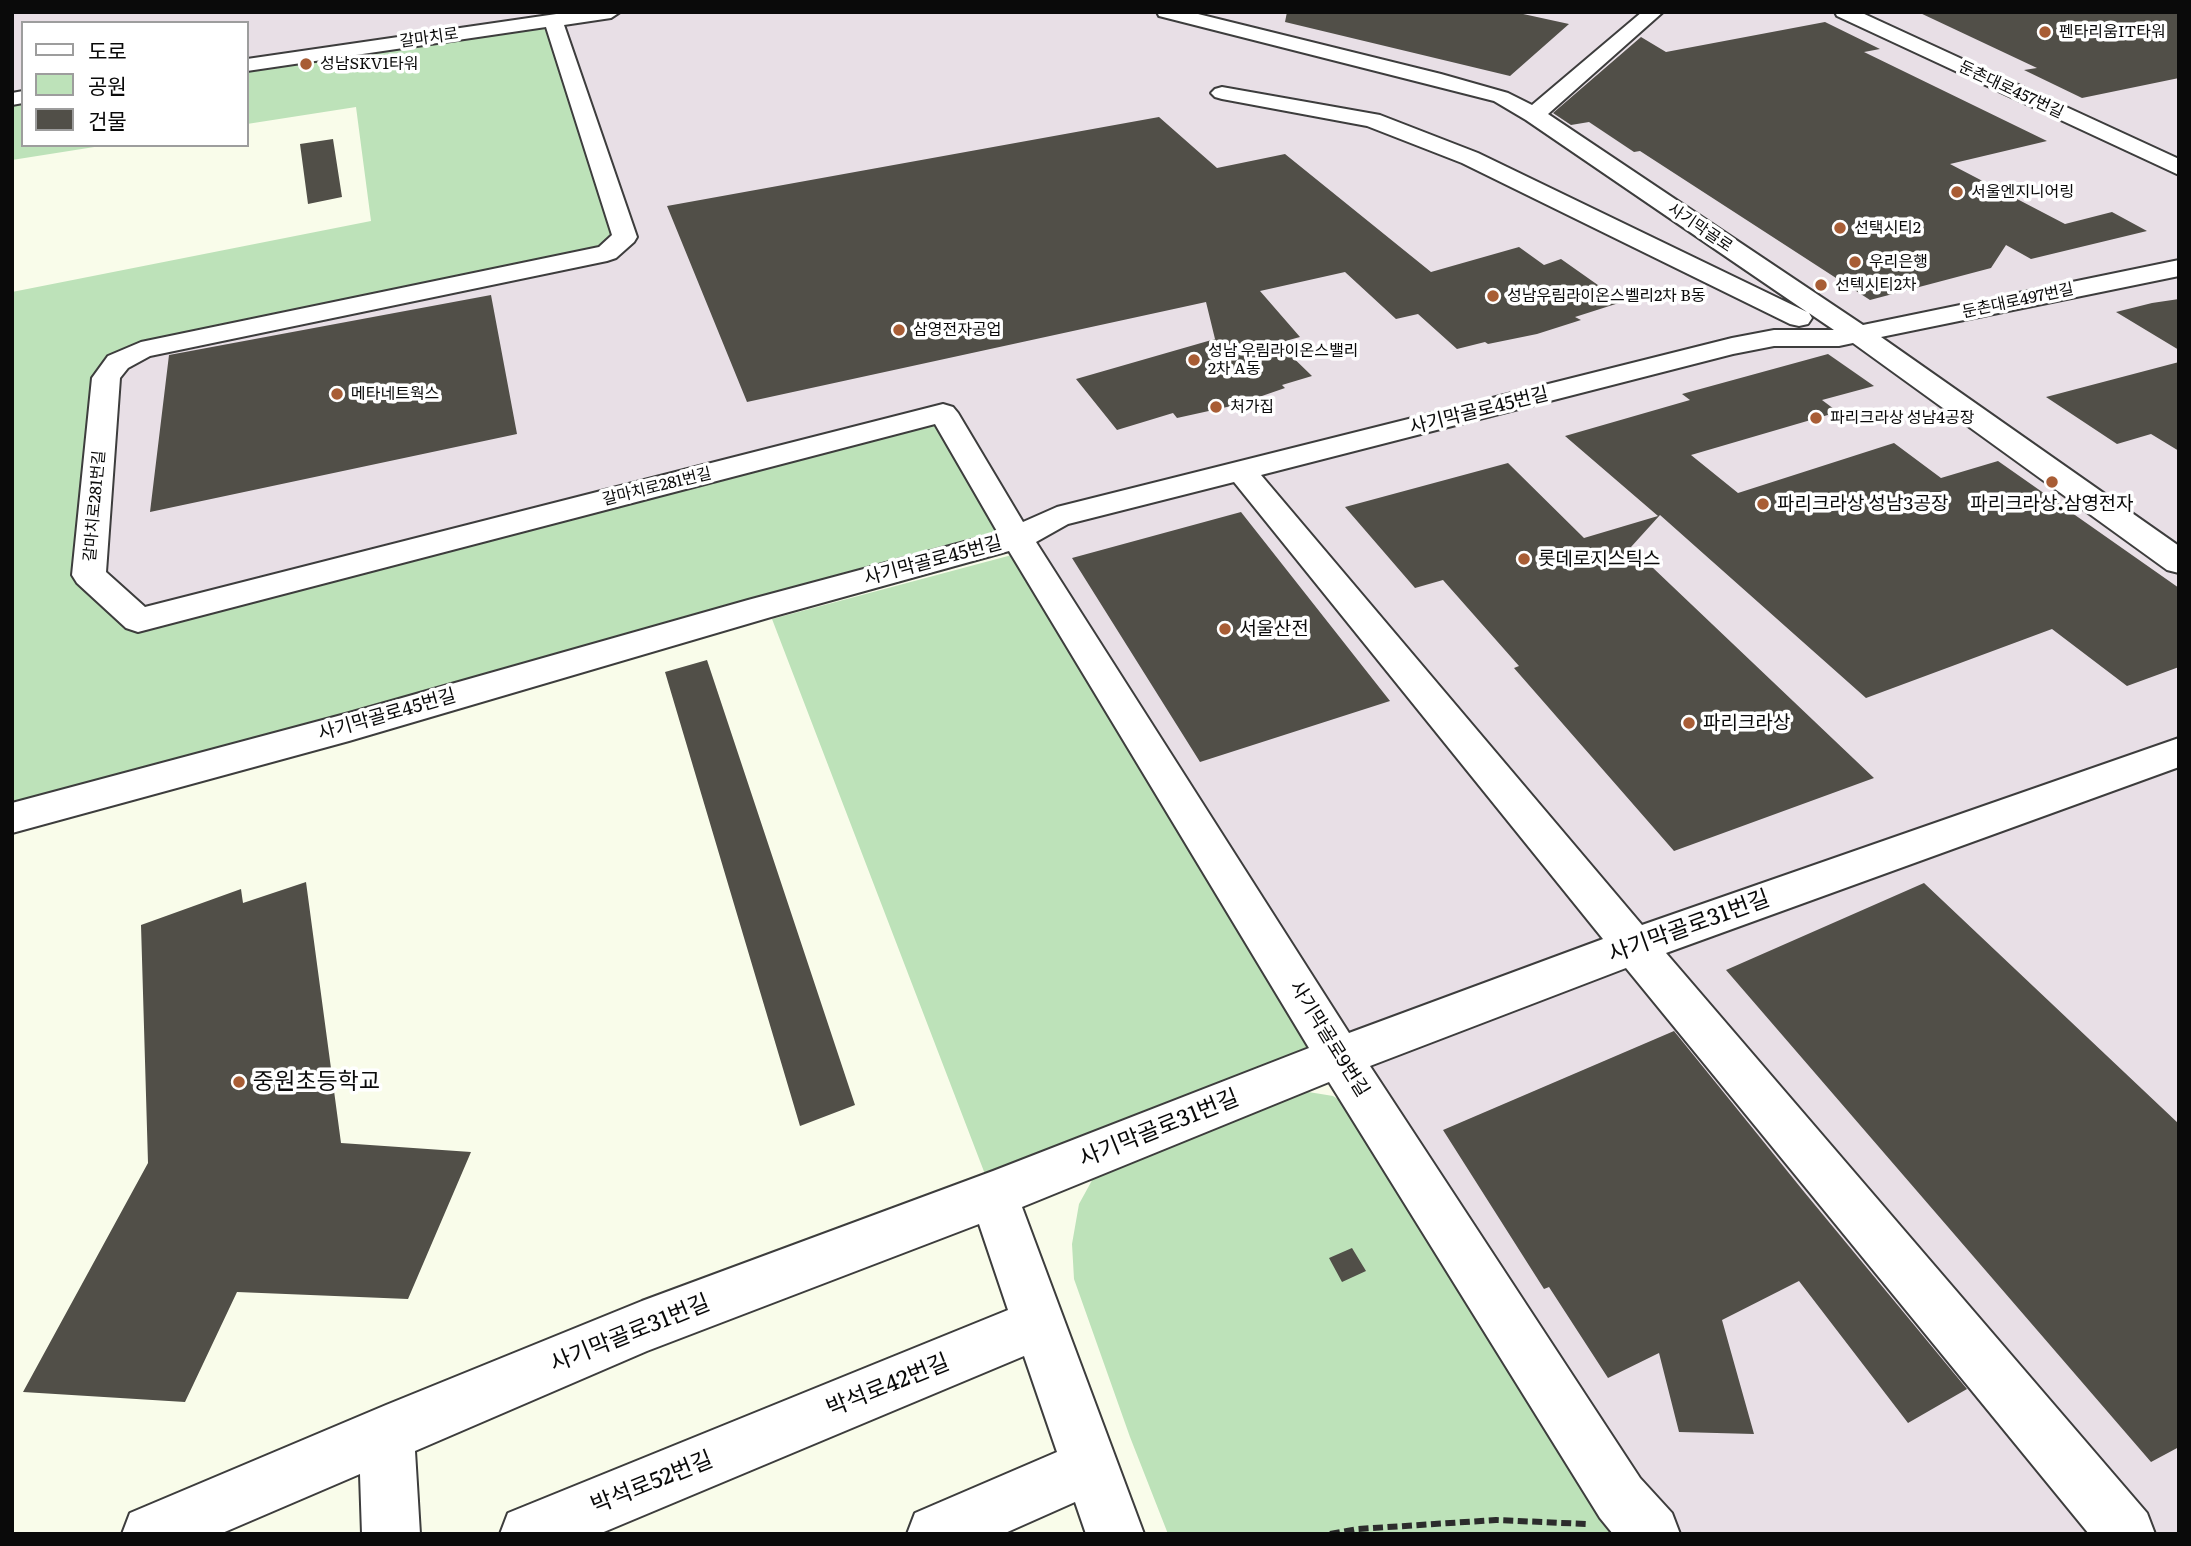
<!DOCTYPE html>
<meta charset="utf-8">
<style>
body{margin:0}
#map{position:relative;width:2191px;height:1546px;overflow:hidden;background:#f9fcea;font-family:Literata,"Noto Sans KR",serif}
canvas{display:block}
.frame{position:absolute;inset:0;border:14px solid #0a0a0a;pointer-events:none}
.legend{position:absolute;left:21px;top:21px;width:228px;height:126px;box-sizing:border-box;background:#fff;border:2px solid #9d9d9d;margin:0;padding:9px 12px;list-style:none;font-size:21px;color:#0a0a0a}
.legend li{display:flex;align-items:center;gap:14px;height:35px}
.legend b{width:35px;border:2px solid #9d9d9d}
</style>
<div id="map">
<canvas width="2191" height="1546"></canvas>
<div class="frame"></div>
<ul class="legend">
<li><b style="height:9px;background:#fff"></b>도로</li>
<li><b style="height:19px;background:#bde2b9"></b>공원</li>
<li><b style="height:19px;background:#514f48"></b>건물</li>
</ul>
</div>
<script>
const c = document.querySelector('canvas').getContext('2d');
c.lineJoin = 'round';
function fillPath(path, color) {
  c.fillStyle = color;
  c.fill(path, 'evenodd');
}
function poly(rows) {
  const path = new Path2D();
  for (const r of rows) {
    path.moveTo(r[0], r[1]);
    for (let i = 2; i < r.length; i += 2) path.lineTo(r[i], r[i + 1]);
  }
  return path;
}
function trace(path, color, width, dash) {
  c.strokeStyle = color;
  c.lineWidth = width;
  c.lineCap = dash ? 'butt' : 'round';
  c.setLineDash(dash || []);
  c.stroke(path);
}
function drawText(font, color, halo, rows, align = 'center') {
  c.font = font + ' Literata,"Noto Sans KR",serif';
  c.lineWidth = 7;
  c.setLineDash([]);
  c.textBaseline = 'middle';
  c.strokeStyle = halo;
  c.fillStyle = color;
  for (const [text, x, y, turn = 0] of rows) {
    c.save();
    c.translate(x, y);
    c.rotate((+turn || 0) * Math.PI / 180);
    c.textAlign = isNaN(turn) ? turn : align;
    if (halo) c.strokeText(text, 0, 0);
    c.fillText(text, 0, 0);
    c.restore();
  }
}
fillPath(poly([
 [12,12,2179,12,2179,1534,1654,1534,943,413,138,620,89,575,118,362,607,253,542,23,247,65,247,23,23,23,23,97,12,98]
]), '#e8dfe6');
fillPath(poly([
 [542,22,625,237,607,253,118,362,90,575,138,620,943,413,1017,538,12,810,12,292,371,221,356,107,247,124,247,65],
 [23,97,23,145,107,145,12,160,12,99],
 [1023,552,1339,1057,993,1195,772,619],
 [1278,1087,1333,1096,1358,1112,1626,1534,1168,1534,1130,1437,1074,1279,1072,1244,1079,1204,1101,1164]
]), '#bde2b9');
fillPath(poly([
 [1287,12,1514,12,1569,24,1510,76,1285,22],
 [1918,12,2179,12,2179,78,2082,98,2024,70,2037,68],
 [1825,22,1880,49,1864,52,2047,141,1950,164,2065,224,2112,212,2147,231,2031,259,2006,245,1991,268,1870,300,1640,151,1634,152,1589,122,1571,125,1553,113,1641,37,1666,52],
 [1159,117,1217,168,1285,154,1431,272,1519,247,1544,265,1561,259,1622,302,1575,317,1581,320,1537,334,1488,344,1485,342,1457,349,1418,314,1396,319,1345,272,1260,291,1300,337,1278,343,1312,376,1282,385,1285,388,1236,405,1177,418,1173,413,1117,430,1076,379,1215,339,1206,302,747,402,667,206],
 [333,139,342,197,308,204,300,144],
 [491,295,517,434,150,512,169,355],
 [2179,299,2179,350,2116,312,2152,303],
 [1828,354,1874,386,1822,400,1838,412,1691,455,1738,493,1894,443,1941,478,1998,461,2179,588,2179,667,2127,686,2052,629,1866,698,1660,515,1631,547,1874,778,1674,851,1514,668,1519,666,1443,580,1415,588,1345,507,1508,463,1584,538,1658,516,1565,436,1690,400,1682,394],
 [2179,362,2179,451,2151,434,2117,444,2046,397],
 [1241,512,1390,701,1200,762,1072,558],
 [707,660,855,1105,800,1126,665,672],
 [306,882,341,1143,471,1152,408,1299,237,1292,185,1402,23,1392,148,1163,141,925,241,889,243,903],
 [1924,883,2179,1124,2179,1447,2151,1462,1726,970],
 [1674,1031,1805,1193,1967,1389,1908,1423,1799,1281,1722,1320,1754,1434,1679,1432,1659,1353,1608,1378,1549,1287,1544,1289,1443,1130],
 [1352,1248,1366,1271,1342,1282,1329,1258]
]), '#514f48');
const minor = poly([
 [570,12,620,12,611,18,564,25,637,237,634,242,616,258,607,261,150,356,128,368,120,378,106,572,145,607,943,404,953,407,958,413,1023,522,1057,507,1732,338,1774,330,1834,330,1809,313,1812,318,1808,324,1799,326,1790,324,1462,163,1367,126,1222,99,1215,97,1211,93,1215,89,1222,87,1380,115,1478,153,1807,312,1526,120,1494,101,1159,16,1157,12,1190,12,1441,74,1508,93,1532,105,1642,12,1663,12,1548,114,1863,325,2179,260,2179,276,1881,337,2179,546,2179,573,2167,570,1853,343,1839,346,1774,346,1733,354,1261,475,1642,925,2179,738,2179,767,1666,953,2147,1513,2155,1534,2089,1534,1626,968,1370,1066,1640,1478,1672,1513,1680,1534,1613,1534,1600,1518,1329,1082,1022,1207,1144,1534,1086,1534,1075,1502,1003,1534,907,1534,915,1513,1057,1452,1024,1356,599,1534,500,1534,508,1513,1008,1310,979,1224,647,1351,415,1451,420,1534,362,1534,360,1474,220,1534,122,1534,130,1513,386,1405,642,1301,993,1171,1309,1048,1009,551,771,617,349,741,12,833,12,803,349,713,748,600,998,533,935,424,138,632,126,628,77,583,72,575,92,378,108,356,141,342,599,247,612,235,546,27,247,71,247,59,570,12],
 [1234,482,1603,939,1349,1033,1036,542,1068,524,1234,482],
 [1835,12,1860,12,2179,159,2179,175,1837,16,1835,12],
 [23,91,23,103,12,105,12,93,23,91]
]);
trace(minor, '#3d3d3d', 4);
trace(poly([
 [1330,1534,1358,1529,1496,1520,1586,1524]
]), '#2c2c2c', 6, [10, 4.5]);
fillPath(minor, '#fff');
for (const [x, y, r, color] of [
 [2045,32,7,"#a85d35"],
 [306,64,7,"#a85d35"],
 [1957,192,7,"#a85d35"],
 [1840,228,7,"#a85d35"],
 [1855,262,7,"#a85d35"],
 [1821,285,7,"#a85d35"],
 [1493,296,7,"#a85d35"],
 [899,330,7,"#a85d35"],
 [1194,360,7,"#a85d35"],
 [337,394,7,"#a85d35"],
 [1216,407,7,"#a85d35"],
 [1816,418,7,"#a85d35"],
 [2052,482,7,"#a85d35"],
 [1763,504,7,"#a85d35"],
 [1524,559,7,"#a85d35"],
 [1225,629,7,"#a85d35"],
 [1689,723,7,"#a85d35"],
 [239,1082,7,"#a85d35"]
]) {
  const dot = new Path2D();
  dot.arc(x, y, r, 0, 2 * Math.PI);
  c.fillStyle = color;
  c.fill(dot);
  trace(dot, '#fff', 2.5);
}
drawText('16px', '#0a0a0a', '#fff', [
 ["펜타리움IT타워",2059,32],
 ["성남SKV1타워",320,64],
 ["서울엔지니어링",1971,192],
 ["선택시티2",1854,228],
 ["우리은행",1869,262],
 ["선텍시티2차",1835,285],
 ["성남우림라이온스벨리2차 B동",1507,296],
 ["삼영전자공업",913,330],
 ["성남 우림라이온스밸리",1208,351],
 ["2차 A동",1208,369],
 ["메타네트웍스",351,394],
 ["처가집",1230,407],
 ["파리크라상 성남4공장",1830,418]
], 'left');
drawText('16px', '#0a0a0a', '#fff', [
 ["갈마치로",429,38,-8],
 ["둔촌대로457번길",2011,90,25],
 ["사기막골로",1700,228,34],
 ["둔촌대로497번길",2018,301,-12],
 ["갈마치로281번길",657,487,-14],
 ["갈마치로281번길",95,506,-85]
]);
drawText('19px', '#0a0a0a', '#fff', [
 ["사기막골로45번길",1479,411,-14],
 ["사기막골로45번길",933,561,-15],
 ["사기막골로45번길",387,715,-16],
 ["사기막골로9번길",1329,1039,58]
]);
drawText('19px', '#0a0a0a', '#fff', [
 ["파리크라상 성남3공장",1777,504],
 ["파리크라상.삼영전자",2052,504,"center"],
 ["롯데로지스틱스",1538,559],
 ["서울산전",1239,629],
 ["파리크라상",1703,723]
], 'left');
drawText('23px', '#0a0a0a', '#fff', [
 ["사기막골로31번길",1689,927,-20],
 ["사기막골로31번길",1159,1129,-22],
 ["사기막골로31번길",630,1334,-22],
 ["박석로42번길",888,1386,-22],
 ["박석로52번길",652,1483,-22]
]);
drawText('23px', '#0a0a0a', '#fff', [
 ["중원초등학교",253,1082]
], 'left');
</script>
